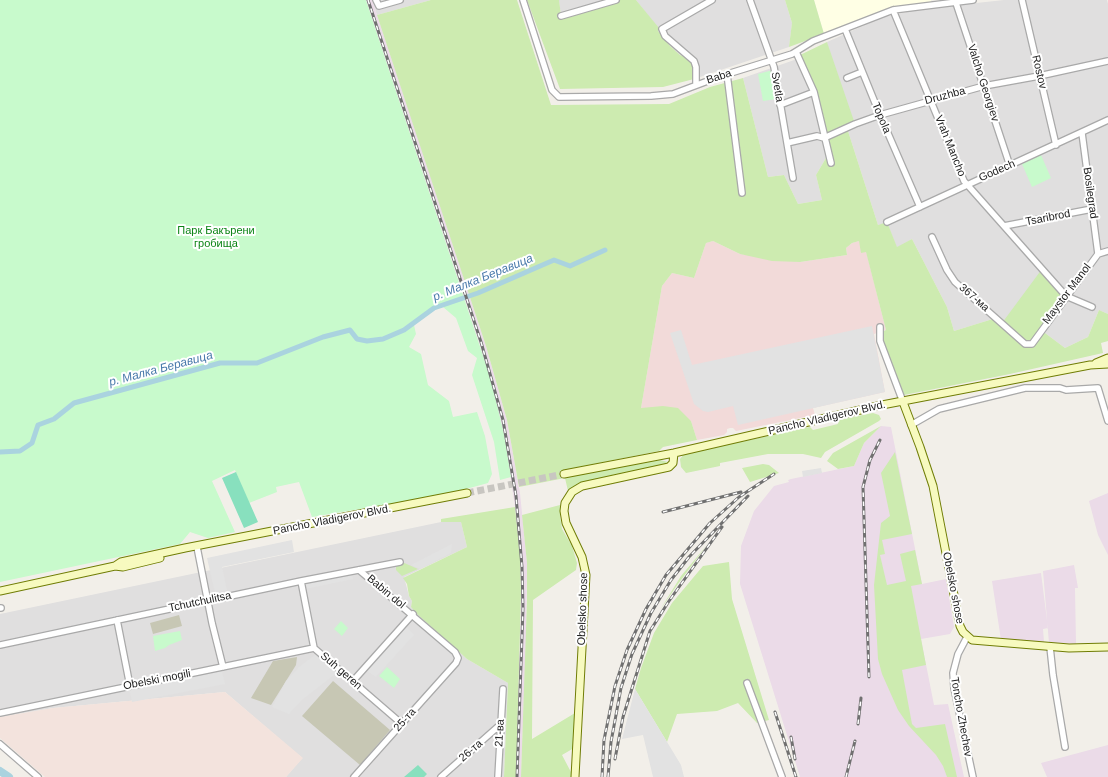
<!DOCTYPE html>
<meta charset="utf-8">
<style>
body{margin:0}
canvas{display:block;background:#f2efe9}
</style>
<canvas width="1108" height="777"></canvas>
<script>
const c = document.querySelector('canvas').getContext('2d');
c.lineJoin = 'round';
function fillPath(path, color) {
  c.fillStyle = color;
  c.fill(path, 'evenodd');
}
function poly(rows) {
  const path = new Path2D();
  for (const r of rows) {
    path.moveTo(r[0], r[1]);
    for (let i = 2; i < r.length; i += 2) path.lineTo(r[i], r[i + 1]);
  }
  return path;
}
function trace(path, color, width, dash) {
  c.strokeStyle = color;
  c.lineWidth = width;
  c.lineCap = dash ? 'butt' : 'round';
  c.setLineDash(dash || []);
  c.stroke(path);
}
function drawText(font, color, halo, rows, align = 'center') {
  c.font = font + ' Arial,sans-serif';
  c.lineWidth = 4;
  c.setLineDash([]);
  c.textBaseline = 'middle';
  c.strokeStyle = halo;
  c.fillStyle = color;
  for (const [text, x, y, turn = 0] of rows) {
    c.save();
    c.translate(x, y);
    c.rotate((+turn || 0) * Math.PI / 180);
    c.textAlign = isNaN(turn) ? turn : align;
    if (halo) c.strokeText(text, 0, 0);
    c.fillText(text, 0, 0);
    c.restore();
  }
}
fillPath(poly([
 [372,0,431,0,377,15],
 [559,0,616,0,561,16],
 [636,0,785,0,792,23,789,47,694,79,690,59,680,55,670,46,658,31,658,28],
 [1004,0,1107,0,1108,4,1108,314,1099,310,1088,337,1065,348,1041,330,1002,324,996,318,954,331,947,307,912,239,897,248,887,223,878,225,847,128,827,42,883,17,921,9],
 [797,59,814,92,826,158,816,175,822,200,798,204,784,175,768,177,743,78],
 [441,522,461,522,467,547,404,577,409,596,412,601,411,607,467,659,508,683,504,777,286,777,302,758,225,692,53,708,0,717,0,614]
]), '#e0dfdf');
fillPath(poly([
 [713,241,740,254,800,262,847,255,846,248,852,243,859,241,866,251,886,330,874,334,885,392,813,408,815,415,736,431,733,428,730,428,727,429,727,432,724,435,697,440,691,421,641,408,662,286,672,273,694,278,706,243]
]), '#f2dad9');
fillPath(poly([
 [366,0,372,0,418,138,486,346,507,420,520,493,527,563,526,641,521,777,516,777,521,594,520,556,515,507,504,434,481,348],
 [881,426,891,427,922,584,946,579,954,627,950,634,921,639,934,705,948,704,964,777,800,777,740,584,741,546,754,511,774,486,789,482,788,480,791,479,854,466,864,443],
 [1108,493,1108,555,1098,535,1089,501],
 [1074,565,1078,588,1075,588,1076,644,1049,643,1043,571],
 [1041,573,1048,628,1043,629,1044,642,1001,640,992,581],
 [1108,745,1108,777,1047,777,1041,763]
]), '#ebdbe8');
fillPath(poly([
 [814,0,931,0,932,5,893,10,825,37]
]), '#ffffe5');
fillPath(poly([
 [225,692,303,758,286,777,45,777,0,738,0,717,53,708]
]), '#f3e3dd');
fillPath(poly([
 [179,615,182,626,153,634,150,623],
 [297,657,296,665,271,705,251,698,273,661],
 [333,681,390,730,360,765,302,716]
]), '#c7c7b4');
fillPath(poly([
 [431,0,517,0,551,105,669,104,710,87,743,78,768,177,784,175,798,204,822,200,816,175,826,158,820,117,800,55,827,42,855,124,847,128,878,225,887,222,897,247,912,239,947,307,954,331,996,318,1002,323,1042,269,1066,296,1041,330,1065,348,1088,337,1099,310,1108,314,1108,341,1101,343,1103,353,1010,374,904,395,879,333,886,330,866,252,861,253,859,241,852,243,846,248,847,255,800,262,772,261,740,254,713,241,706,243,694,278,672,273,662,286,641,408,663,406,678,408,691,421,697,440,663,447,659,451,564,470,565,477,660,460,668,462,665,465,580,484,568,491,565,478,519,487,507,420,486,346,377,15],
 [527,0,559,0,561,16,616,0,636,0,659,28,658,31,670,46,680,55,690,59,694,66,694,79,663,87,560,89],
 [785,0,814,0,824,34,789,47,792,23],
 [873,413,879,415,881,419,879,421,825,452,821,458,803,454,768,454,720,463,720,466,686,473,681,467,680,459,684,454,810,427,813,430,838,424,839,420],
 [881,426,864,443,854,466,838,469,827,461,833,453],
 [895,452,912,534,882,540,885,554,880,555,887,585,906,581,900,554,915,550,922,584,911,586,926,665,902,670,912,724,916,728,945,724,957,777,947,777,943,766,936,755,909,726,898,710,882,674,878,659,874,585,881,523,890,516,881,473],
 [763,464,769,465,779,473,750,482,742,468],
 [560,505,560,516,562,529,572,546,577,563,576,570,533,600,532,739,575,713,574,748,562,755,572,774,572,777,521,777,527,600,527,563,522,515],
 [515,507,520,556,521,594,516,777,504,777,508,683,467,659,416,613,411,607,412,601,409,596,407,584,403,578,467,547,461,522,441,522,441,519],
 [707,545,678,584,660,610,681,576],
 [402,562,409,565,418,569,402,576,396,570,396,564],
 [729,562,732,599,769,720,757,723,738,703,717,711,677,714,667,742,635,689,641,668,654,633,672,603,703,566]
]), '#cdebb0');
fillPath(poly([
 [0,0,366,0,491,380,504,434,511,477,500,480,494,442,472,375,477,358,468,351,456,318,443,307,433,310,414,325,416,334,409,347,421,354,428,385,449,401,453,417,477,412,485,436,492,474,488,483,466,489,396,503,312,517,299,482,276,487,277,492,249,503,235,470,212,481,235,532,208,538,190,532,180,544,0,582],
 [773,70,777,99,763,101,758,74],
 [1041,155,1051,178,1032,187,1022,164],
 [341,621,348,628,342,636,334,629],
 [180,631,182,640,169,645,165,648,155,651,153,636],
 [387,667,400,679,394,688,379,676]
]), '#c8facc');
fillPath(poly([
 [236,472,258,522,244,528,222,478],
 [418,765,427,774,424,777,404,777]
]), '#88e0be');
fillPath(poly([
 [872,326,885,392,738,425,733,406,708,412,703,411,694,404,670,333,681,330,692,365],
 [821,468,822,473,803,477,802,471],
 [292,540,294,552,222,567,227,590,215,593,207,558],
 [452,544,451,553,420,569,411,565],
 [352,573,353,579,305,589,304,583],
 [406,626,414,635,376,677,367,671],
 [316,654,338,672,302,700,289,714,272,707,286,681,299,667],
 [222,671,225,684,132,702,129,689],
 [635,689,681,765,684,777,653,777,643,735,622,739]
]), '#e2e2e2');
trace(poly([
 [0,452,20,451,32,443,38,425,54,419,74,403,220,363,257,363,323,337,350,330,357,339,367,341,383,339,404,330,434,308,478,293,554,260,570,266,605,250]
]), '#aad3df', 5);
trace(poly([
 [0,771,9,777]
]), '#aad3df', 8);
trace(poly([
 [467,493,564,474]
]), '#c8c6c1', 7, [7, 3.5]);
const street = poly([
 [376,0,379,6,400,0],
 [523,0,552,90,559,97,651,96,673,94,721,76,792,54,813,41,893,10,973,0],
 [750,0,774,67,793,178],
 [955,0,1010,166],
 [1022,0,1056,145],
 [893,10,964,181,1066,296,1092,307],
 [561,16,616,0],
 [845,29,880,115,920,207],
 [796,52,814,92,831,163],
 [727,74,742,193],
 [847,78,862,72],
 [696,84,696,67,694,61,665,36,662,29,712,0],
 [780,105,814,92],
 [1082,133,1098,254],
 [787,143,817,136,824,138,855,124,880,115,984,86,1039,76,1108,61],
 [887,222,1108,120],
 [1004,226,1092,209],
 [932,237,947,270,955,282,1025,344,1032,344,1098,254,1108,251],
 [880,327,880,341,903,402],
 [911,425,939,409,1025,388,1060,388,1066,390,1098,388,1108,421],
 [197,547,212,623,223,667],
 [301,581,314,648,402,724],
 [0,608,1,608],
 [117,620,130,686],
 [967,637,958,654,953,673,954,688,973,777],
 [0,645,301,581,400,562],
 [1050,647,1053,675,1065,747],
 [353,681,413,614],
 [747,683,782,777],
 [0,713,314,648],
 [0,744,38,777],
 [354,777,456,663,458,658,455,652,359,570],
 [441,777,501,724],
 [498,777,503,689]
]);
const secondary = poly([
 [1096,363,1108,358],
 [903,402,920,447,933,486,960,626,963,632,972,640,1069,648,1108,647],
 [564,474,674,453,882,405,1090,365,1108,364],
 [115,566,123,567,160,558],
 [0,591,115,566,121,562,185,548,467,493],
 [575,777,586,575,582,557,566,523,564,511,565,503,572,492,582,486,669,467,673,463,674,453]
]);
trace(street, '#a9a9a9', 8);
trace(secondary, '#707d05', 9);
trace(street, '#fff', 5.5);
trace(secondary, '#f7fabf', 7);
const rail = poly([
 [368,0,481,342,503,420,516,496,522,567,523,608,517,777],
 [663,512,741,492],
 [869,677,863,487,870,460,880,440],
 [775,712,796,777],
 [858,724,861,698],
 [791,737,795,759],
 [615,759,623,717,650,631,669,601,722,527],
 [602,777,604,740,615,686,627,650,646,609,666,575,710,523,739,497,774,474],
 [608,777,611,742,621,688,632,654,651,613,671,580,689,557,748,496],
 [846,777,855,741]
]);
trace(rail, '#707070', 3);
trace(rail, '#fff', 1.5, [4.5]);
drawText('11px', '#222', '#fff', [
 ["Rostov",1039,72,77],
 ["Baba",719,77,-18],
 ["Valcho Georgiev",983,83,72],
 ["Svetla",777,87,81],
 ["Druzhba",945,96,-15],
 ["Topola",881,118,67],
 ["Vrah Mancho",950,146,68],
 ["Godech",997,171,-24],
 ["Bosilegrad",1090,193,82],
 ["Tsaribrod",1048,218,-11],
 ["Maystor Manol",1067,294,-53],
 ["367-ма",974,298,41],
 ["Pancho Vladigerov Blvd.",827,418,-13],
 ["Pancho Vladigerov Blvd.",332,520,-11],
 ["Obelsko shose",953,588,79],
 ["Babin dol",386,592,40],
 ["Tchutchulitsa",200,602,-12],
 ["Obelsko shose",583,609,-88],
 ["Suh geren",341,671,41],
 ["Obelski mogili",157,680,-11],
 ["Toncho Zhechev",961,717,80],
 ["25-та",405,720,-48],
 ["21-ва",500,733,-87],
 ["26-та",471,751,-41]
]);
drawText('11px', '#0c8416', '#fff', [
 ["Парк Бакърени",216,231],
 ["гробища",216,244]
]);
drawText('italic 12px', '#4a7aab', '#fff', [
 ["р. Малка Беравица",483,278,-22],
 ["р. Малка Беравица",161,369,-15]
]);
</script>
